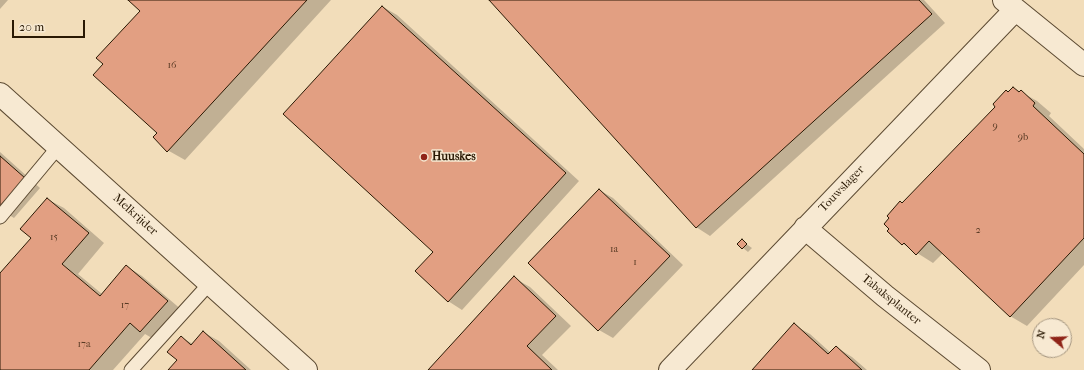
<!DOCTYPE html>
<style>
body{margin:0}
#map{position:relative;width:1084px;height:370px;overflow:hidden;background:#f2ddba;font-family:"IM FELL French Canon",serif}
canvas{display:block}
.north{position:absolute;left:1032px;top:318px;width:40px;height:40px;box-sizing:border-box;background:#f7e9d2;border:1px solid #a59680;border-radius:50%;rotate:289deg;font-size:11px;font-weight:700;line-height:16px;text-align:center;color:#2a1904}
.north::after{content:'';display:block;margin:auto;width:14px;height:18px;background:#8f2418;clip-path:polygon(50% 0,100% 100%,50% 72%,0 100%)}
.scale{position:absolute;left:12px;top:20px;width:73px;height:18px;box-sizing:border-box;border:2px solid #2a1904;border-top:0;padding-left:5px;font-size:12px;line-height:14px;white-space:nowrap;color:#2a1904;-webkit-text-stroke:3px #f7e9d2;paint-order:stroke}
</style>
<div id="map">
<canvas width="1084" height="370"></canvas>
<div class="north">N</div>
<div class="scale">20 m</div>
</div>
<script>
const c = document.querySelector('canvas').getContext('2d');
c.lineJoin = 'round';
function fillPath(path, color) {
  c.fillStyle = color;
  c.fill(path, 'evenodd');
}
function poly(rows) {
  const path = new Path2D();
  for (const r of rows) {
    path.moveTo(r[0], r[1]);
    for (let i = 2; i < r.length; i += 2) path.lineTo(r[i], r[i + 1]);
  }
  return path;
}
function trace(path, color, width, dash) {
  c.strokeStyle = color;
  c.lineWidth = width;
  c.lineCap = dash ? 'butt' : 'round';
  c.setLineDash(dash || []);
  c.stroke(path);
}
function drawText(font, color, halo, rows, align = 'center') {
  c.font = font + ' "IM FELL French Canon",serif';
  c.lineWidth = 3;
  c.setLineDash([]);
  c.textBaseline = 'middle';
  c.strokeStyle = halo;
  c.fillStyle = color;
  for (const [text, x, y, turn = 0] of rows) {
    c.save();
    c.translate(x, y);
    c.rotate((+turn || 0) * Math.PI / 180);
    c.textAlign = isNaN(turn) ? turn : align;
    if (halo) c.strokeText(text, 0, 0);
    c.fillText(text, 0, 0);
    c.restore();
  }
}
fillPath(poly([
 [0,0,8,0,0,9],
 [130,0,331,0,185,160,169,151,154,137,158,133,104,64,141,11],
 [490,0,924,0,945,23,710,236,696,227],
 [383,7,397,15,579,181,462,310,448,301,434,252],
 [1014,88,1037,101,1051,113,1049,116,1084,149,1084,265,1027,326,1010,316,943,253,933,263,903,244,903,204],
 [0,152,40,188,14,218,1,210,0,212],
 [599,190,613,198,683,265,613,338,599,330,529,263],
 [47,199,64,208,104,243,78,274,102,294,126,266,142,276,183,311,157,341,145,334,113,370,0,370,0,274,32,238],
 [742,241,752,248,748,252,738,244],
 [514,278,530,287,571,326,542,355,558,370,430,370],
 [794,325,810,334,831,353,836,347,852,357,867,370,754,370],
 [203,332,219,341,251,370,169,370,178,360,181,337,193,344]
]), '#0003');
const building = poly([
 [128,0,307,0,167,152,153,137,157,133,93,75,103,64,96,58,140,11,128,0],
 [489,0,919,0,932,14,696,228,489,0],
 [382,6,566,173,448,302,415,271,433,252,283,114,382,6],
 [1013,87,1019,92,1021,90,1035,103,1033,106,1084,154,1084,238,1010,317,929,241,916,255,904,243,902,245,887,231,889,229,884,224,889,218,887,216,900,201,902,203,995,107,993,104,1006,90,1008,92,1013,87],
 [0,156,25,178,0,206,0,156],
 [599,189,670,256,598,331,528,263,599,189],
 [47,198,89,233,62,264,100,296,126,265,168,301,140,332,130,323,89,370,0,370,0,273,31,238,20,229,47,198],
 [742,239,747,244,742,249,737,244,742,239],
 [514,276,556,316,527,346,552,370,428,370,514,276],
 [794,323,828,354,836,346,862,370,752,370,794,323],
 [203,331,246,370,168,370,177,360,167,352,181,336,191,345,203,331]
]);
fillPath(building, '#e29f82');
trace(building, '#2a1904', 1);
const service = poly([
 [0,217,59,146],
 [131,370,210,283]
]);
const minor = poly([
 [1004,0,1084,65],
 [0,94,306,370],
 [805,228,885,296,979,370],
 [670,370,1015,10]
]);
trace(service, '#5c4a32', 15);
trace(minor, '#5c4a32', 24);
trace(service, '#f7e9d2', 13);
trace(minor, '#f7e9d2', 22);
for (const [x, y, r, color] of [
 [424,157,4,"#8f2418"]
]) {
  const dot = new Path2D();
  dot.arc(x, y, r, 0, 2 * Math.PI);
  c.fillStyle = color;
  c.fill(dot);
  trace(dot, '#f7e9d2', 1.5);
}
drawText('10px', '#583a24', null, [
 ["16",172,66],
 ["9",995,127],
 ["9b",1023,138],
 ["2",978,231],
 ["15",54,238],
 ["1a",614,250],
 ["1",635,263],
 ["17",125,306],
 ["17a",84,345]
]);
drawText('bold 12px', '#2a1904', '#f7e9d2', [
 ["Huuskes",432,157]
], 'left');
drawText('12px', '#2a1904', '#f7e9d2', [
 ["Touwslager",842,189,-46],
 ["Melkrijder",135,215,42],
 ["Tabaksplanter",891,300,39]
]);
</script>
